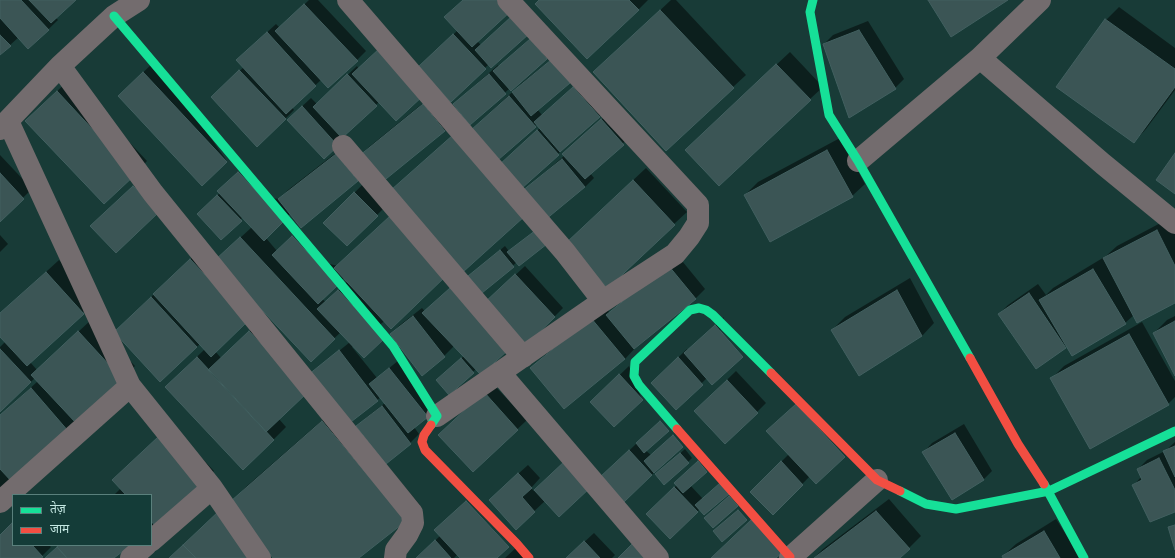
<!DOCTYPE html>
<meta charset="utf-8">
<style>
body{margin:0}
#map{position:relative;width:1175px;height:558px;overflow:hidden;background:#183b37;font-family:"Fira Sans Condensed","Noto Sans Devanagari",sans-serif}
canvas{display:block}
.legend{position:absolute;left:12px;top:494px;width:140px;height:52px;box-sizing:border-box;background:#143c38;border:1px solid #5a807c;margin:0;padding:5px 7px;list-style:none;font-size:12px;color:#c4e7e2}
.legend li{display:flex;align-items:center;gap:8px;height:20px}
.legend b{width:20px;border:1px solid #5a807c}
</style>
<div id="map">
<canvas width="1175" height="558"></canvas>
<ul class="legend">
<li><b style="height:5px;background:#16e098"></b>तेज़</li>
<li><b style="height:5px;background:#f24e42"></b>जाम</li>
</ul>
</div>
<script>
const c = document.querySelector('canvas').getContext('2d');
c.lineJoin = 'round';
function fillPath(path, color) {
  c.fillStyle = color;
  c.fill(path, 'evenodd');
}
function poly(rows) {
  const path = new Path2D();
  for (const r of rows) {
    path.moveTo(r[0], r[1]);
    for (let i = 2; i < r.length; i += 2) path.lineTo(r[i], r[i + 1]);
  }
  return path;
}
function trace(path, color, width, dash) {
  c.strokeStyle = color;
  c.lineWidth = width;
  c.lineCap = dash ? 'butt' : 'round';
  c.setLineDash(dash || []);
  c.stroke(path);
}
fillPath(poly([
 [0,0,75,0,56,18,58,20,29,48,19,37,0,54],
 [309,0,318,0,366,51,357,60,322,79,292,107,294,110,285,119,221,88,244,67,237,60,276,24,280,28],
 [463,0,477,41,481,45,489,64,451,100,429,58,458,30],
 [540,0,648,0,638,10],
 [671,0,676,0,746,75,733,87,607,60],
 [1119,7,1175,48,1175,90,1146,129,1134,142,1057,87,1106,20],
 [868,21,904,79,895,88,824,44,833,35],
 [539,31,555,49,470,123,454,104,498,65,499,67],
 [561,52,537,109,542,115,583,78,609,107,522,187,525,190,565,155,573,145,611,111,632,135,590,173,594,178,585,187,534,205,457,263,352,347,377,378,399,360,436,407,414,427,419,434,410,443,385,463,420,505,405,520,358,558,274,558,232,501,247,486,335,409,315,383,279,419,286,427,273,440,179,374,205,349,200,344,160,380,124,323,203,247,216,260,252,227,243,217,221,239,198,214,220,193,280,199,288,190,346,145,366,171,357,180,291,213,266,238,277,251,338,266,404,203,481,121,522,83],
 [537,124,540,128,502,164,497,159],
 [344,278,348,281,326,302,322,299],
 [261,307,311,360,341,332,350,342,312,373,262,319,221,358,215,351],
 [381,397,385,403,367,417,358,426,372,448,350,421],
 [790,52,823,87,810,99,699,137],
 [156,60,227,161,132,83],
 [357,66,379,102,345,134,347,136,338,145,297,111,311,98,317,104],
 [70,79,147,161,135,174,39,108],
 [433,95,454,121,445,130,381,182,360,156,369,147],
 [840,138,865,184,852,196,745,195,758,182],
 [0,155,32,189,0,220],
 [646,168,687,212,674,224,580,230],
 [363,184,386,206,347,245,325,223],
 [1170,218,1175,229,1175,302,1134,315,1125,323,1067,346,1036,368,999,314,1008,305,1038,284,1046,295,1053,288,1106,256,1117,246],
 [0,235,8,244,0,252],
 [505,246,517,262,482,292,474,272],
 [678,256,705,289,696,298,637,346,625,359,532,368,544,356,604,306,610,313],
 [59,260,96,300,30,362,37,370,91,320,135,366,0,493,0,416,38,381,35,378,0,411,0,347,5,342,0,336,0,314],
 [525,266,563,308,554,317,495,294],
 [910,278,934,323,922,336,832,330,845,317],
 [422,308,476,369,449,394,441,376,464,356,454,346,444,356,391,334,400,325],
 [1175,316,1175,374,1154,333,1167,320],
 [724,317,707,378,676,408,661,374,687,349,688,350],
 [1142,322,1175,381,1175,397,1168,404,1052,378,1064,366],
 [629,366,642,400,601,393],
 [736,371,766,403,757,412,695,411],
 [493,384,527,420,473,471,448,426],
 [964,424,992,471,983,480,923,453,932,443],
 [171,425,214,471,151,529,151,495,114,495,121,488,113,480],
 [1175,442,1175,511,1134,485,1141,477,1138,469,1147,460,1165,451],
 [637,443,651,455,658,469,624,501,611,468],
 [685,449,692,458,688,462,661,470],
 [789,454,810,476,773,514,751,492],
 [528,465,540,478,531,488,534,491,544,481,545,501,516,528,499,491],
 [677,485,690,485,703,499,700,509,670,538,656,505],
 [889,499,921,536,899,558,814,558,823,549],
 [1056,519,1081,558,1004,558,1003,556,1016,544],
 [13,523,13,545,49,545,51,547,40,558,0,558,0,535],
 [594,533,615,555,612,558,567,558],
 [440,536,495,558,461,558,458,554,454,558,416,558],
 [519,545,531,558,505,558]
]), '#0007');
const building = poly([
 [0,0,21,0,49,30,28,49,0,18,0,0],
 [29,0,76,0,51,23,29,0],
 [463,0,499,0,510,12,472,47,444,17,463,0],
 [539,0,629,0,639,10,587,59,535,4,539,0],
 [928,0,1008,0,951,37,928,0],
 [304,4,358,61,328,88,275,31,304,4],
 [660,10,734,88,666,151,593,72,660,10],
 [512,16,529,34,491,68,475,50,512,16],
 [1105,19,1175,69,1175,87,1134,143,1056,87,1105,19],
 [859,30,896,89,849,118,823,44,859,30],
 [267,32,316,86,286,114,236,60,267,32],
 [453,34,486,69,451,102,418,67,453,34],
 [0,35,11,46,0,55,0,35],
 [530,39,547,59,511,91,493,71,530,39],
 [380,48,424,95,396,121,352,74,380,48],
 [551,60,570,83,531,116,512,92,551,60],
 [776,64,811,100,719,186,685,150,776,64],
 [239,70,286,119,257,147,211,97,239,70],
 [143,72,227,162,202,186,118,96,143,72],
 [347,74,377,106,342,138,313,107,347,74],
 [489,74,506,94,470,125,453,104,489,74],
 [573,87,600,117,560,152,534,122,573,87],
 [57,91,135,175,104,204,25,121,57,91],
 [509,96,536,127,498,160,471,130,509,96],
 [423,104,445,131,381,183,359,156,423,104],
 [302,106,338,146,324,159,287,120,302,106],
 [601,119,624,145,585,179,562,154,601,119],
 [537,130,559,155,521,189,499,165,537,130],
 [453,135,525,216,463,272,391,190,453,135],
 [827,150,853,197,770,242,744,195,827,150],
 [1175,153,1175,194,1156,180,1175,153],
 [336,154,358,181,301,228,278,199,336,154],
 [562,159,585,187,545,220,522,191,562,159],
 [238,172,284,221,264,241,217,191,238,172],
 [0,173,24,199,0,222,0,173],
 [633,180,675,225,608,288,566,243,633,180],
 [133,186,158,213,116,253,90,226,133,186],
 [354,192,378,216,347,246,323,223,354,192],
 [217,195,242,221,221,240,197,214,217,195],
 [390,216,446,276,391,329,334,268,390,216],
 [536,230,547,244,519,266,507,252,536,230],
 [1157,230,1175,266,1175,303,1137,323,1103,258,1157,230],
 [292,236,338,285,318,304,272,255,292,236],
 [240,237,335,339,311,362,215,260,240,237],
 [500,250,514,267,482,293,468,276,500,250],
 [190,259,248,321,211,357,153,294,190,259],
 [668,265,696,299,634,349,606,315,668,265],
 [1093,269,1126,324,1072,356,1039,300,1093,269],
 [46,272,84,314,27,366,0,337,0,313,46,272],
 [515,274,555,317,525,346,484,303,515,274],
 [450,288,508,350,481,375,422,313,450,288],
 [338,290,384,339,364,358,317,309,338,290],
 [897,290,922,336,859,376,831,330,897,290],
 [1029,293,1066,348,1036,369,998,314,1029,293],
 [151,297,197,347,160,382,114,332,151,297],
 [413,316,445,357,422,376,390,334,413,316],
 [591,318,625,359,564,409,530,368,591,318],
 [1175,321,1175,376,1153,333,1175,321],
 [715,325,743,357,712,385,684,353,715,325],
 [78,331,123,380,76,423,31,375,78,331],
 [249,331,307,393,266,432,208,370,249,331],
 [1129,334,1169,405,1090,449,1050,378,1129,334],
 [0,349,31,382,0,412,0,349],
 [339,350,378,401,347,425,308,375,339,350],
 [197,357,274,440,243,470,165,387,197,357],
 [678,357,703,385,676,410,651,383,678,357],
 [461,358,474,373,449,395,436,380,461,358],
 [389,368,428,417,408,433,369,384,389,368],
 [619,374,643,400,614,427,590,402,619,374],
 [727,380,758,413,725,444,694,411,727,380],
 [31,388,69,432,13,483,0,469,0,415,31,388],
 [484,392,518,430,473,472,438,435,484,392],
 [796,404,845,457,816,484,766,431,796,404],
 [382,406,411,444,386,464,356,426,382,406],
 [322,421,406,521,359,558,273,558,231,501,322,421],
 [660,421,669,431,644,453,636,443,660,421],
 [955,433,984,480,952,500,922,452,955,433],
 [673,435,683,447,654,473,644,461,673,435],
 [158,437,202,484,156,527,151,521,151,495,126,495,112,480,158,437],
 [1175,446,1175,477,1163,451,1175,446],
 [629,450,652,475,624,502,600,477,629,450],
 [680,453,689,463,664,485,655,474,680,453],
 [1159,458,1175,490,1175,512,1150,522,1132,485,1142,480,1137,469,1159,458],
 [566,460,591,487,559,517,534,490,566,460],
 [698,461,707,472,683,493,674,483,698,461],
 [781,461,803,485,773,515,750,492,781,461],
 [518,473,532,488,522,497,535,512,516,530,489,500,518,473],
 [720,483,729,494,704,515,695,505,720,483],
 [674,487,698,512,670,539,646,514,674,487],
 [729,496,738,506,713,528,704,518,729,496],
 [466,501,509,547,497,558,460,558,434,530,466,501],
 [220,510,252,558,196,558,183,545,220,510],
 [738,510,747,520,722,542,713,531,738,510],
 [876,511,910,549,900,558,814,558,876,511],
 [751,520,782,553,776,558,711,558,751,520],
 [12,523,13,545,32,545,43,557,41,558,0,558,0,535,12,523],
 [1175,525,1175,550,1168,527,1175,525],
 [1044,531,1060,558,1003,558,1002,556,1044,531],
 [435,540,451,558,416,558,435,540],
 [636,540,652,558,618,558,636,540],
 [584,541,600,558,566,558,584,541],
 [59,545,131,545,114,558,67,558,57,547,59,545],
 [183,545,196,558,169,558,183,545],
 [57,547,67,558,45,558,57,547]
]);
fillPath(building, '#3b5555');
trace(building, '#426060', 1);
trace(poly([
 [348,0,565,252,603,301,437,416],
 [508,0,698,205,698,223,689,237,675,254,603,301],
 [980,58,1103,164,1175,223],
 [60,66,153,193,412,513,413,523,407,535,396,550,395,558],
 [8,121,130,386,212,488,151,541],
 [0,129,60,66,114,16,139,0],
 [343,146,523,357],
 [858,161,980,58,1040,0],
 [500,373,658,558],
 [212,488,260,558],
 [0,502,130,386],
 [131,558,146,545],
 [790,558,877,480]
]), '#736c6e', 22);
trace(poly([
 [813,0,810,12,829,115,858,161,970,358],
 [114,16,393,346,437,416,431,425],
 [677,429,639,385,634,376,635,362,690,310,699,308,706,310,713,315,771,373],
 [1044,484,1084,558],
 [900,491,926,504,956,509,1049,491,1175,431]
]), '#16e098', 9);
trace(poly([
 [970,358,1018,444,1044,484],
 [771,373,877,480,900,491],
 [431,425,424,435,422,442,425,450,517,544,529,558],
 [677,429,790,557]
]), '#f24e42', 9);
</script>
